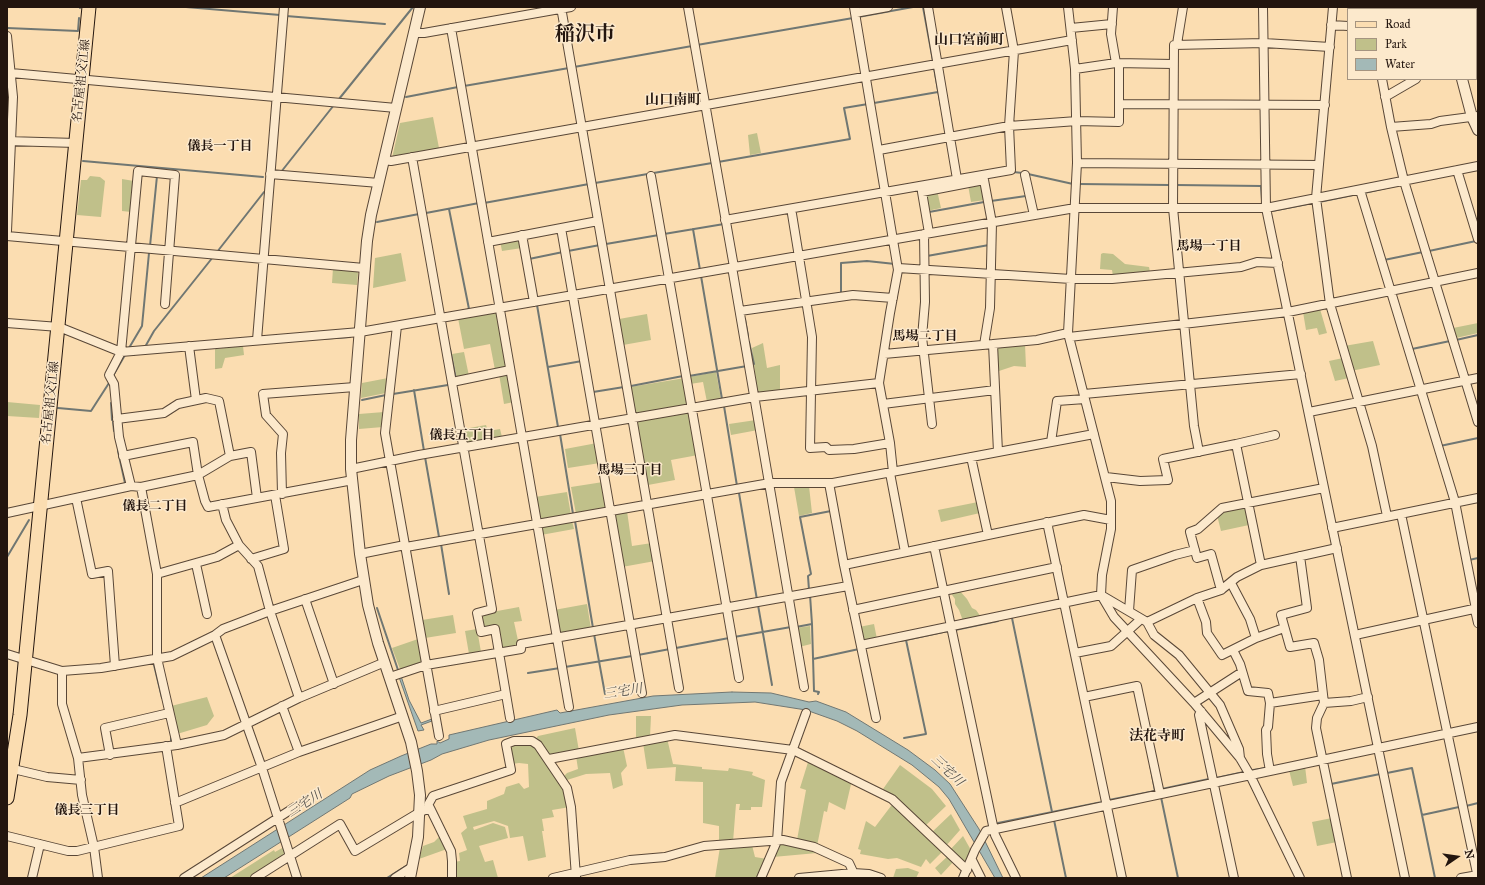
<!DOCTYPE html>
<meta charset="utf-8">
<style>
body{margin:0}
#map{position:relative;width:1485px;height:885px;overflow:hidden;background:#fbddb1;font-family:"IM FELL Great Primer",serif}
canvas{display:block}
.frame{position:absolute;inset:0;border:8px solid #23150e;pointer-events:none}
.legend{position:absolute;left:1347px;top:8px;width:130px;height:72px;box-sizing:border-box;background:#fce9cc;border:1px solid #a59480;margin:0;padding:5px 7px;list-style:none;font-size:12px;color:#23150e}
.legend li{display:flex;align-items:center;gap:8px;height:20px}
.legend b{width:20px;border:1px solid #a59480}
.north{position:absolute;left:1437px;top:837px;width:40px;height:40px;-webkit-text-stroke:3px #fce9cc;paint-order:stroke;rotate:77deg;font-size:11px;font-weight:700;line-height:16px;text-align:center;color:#23150e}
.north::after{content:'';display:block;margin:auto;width:14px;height:18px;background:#23150e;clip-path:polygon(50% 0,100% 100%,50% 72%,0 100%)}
</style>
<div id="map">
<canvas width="1485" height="885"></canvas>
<div class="frame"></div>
<ul class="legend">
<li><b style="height:5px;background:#fbddb1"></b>Road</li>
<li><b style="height:11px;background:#c0c08a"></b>Park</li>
<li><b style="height:11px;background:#a3b9b7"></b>Water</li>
</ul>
<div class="north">N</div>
</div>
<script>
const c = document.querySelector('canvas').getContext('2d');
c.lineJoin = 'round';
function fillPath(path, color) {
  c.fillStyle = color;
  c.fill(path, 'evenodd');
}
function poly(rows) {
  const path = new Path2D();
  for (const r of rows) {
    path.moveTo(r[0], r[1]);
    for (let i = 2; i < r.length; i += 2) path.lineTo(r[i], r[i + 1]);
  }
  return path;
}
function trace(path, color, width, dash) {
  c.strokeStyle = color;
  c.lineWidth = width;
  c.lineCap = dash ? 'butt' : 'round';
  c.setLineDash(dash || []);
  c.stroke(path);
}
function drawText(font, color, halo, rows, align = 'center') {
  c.font = font + ' "IM FELL Great Primer","Noto Serif JP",serif';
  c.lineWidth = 3;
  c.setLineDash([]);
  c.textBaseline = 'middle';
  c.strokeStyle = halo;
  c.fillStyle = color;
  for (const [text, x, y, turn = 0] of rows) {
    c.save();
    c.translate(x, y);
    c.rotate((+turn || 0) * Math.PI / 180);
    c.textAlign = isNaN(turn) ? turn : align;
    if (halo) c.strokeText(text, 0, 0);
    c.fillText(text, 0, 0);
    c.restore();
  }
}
fillPath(poly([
 [433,117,439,148,392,158,400,123],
 [757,133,761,153,750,155,748,135],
 [90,176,100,177,105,181,101,217,77,215,81,180,87,180],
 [122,179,134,181,131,212,122,211],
 [980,183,985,200,971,202,968,185],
 [937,190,941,208,927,211,925,193],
 [518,238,522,248,502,251,500,241],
 [401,253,406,281,373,288,375,258],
 [1103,253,1113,254,1125,264,1149,267,1150,272,1113,276,1112,270,1100,269,1101,254],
 [333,268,356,270,358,273,357,285,332,283],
 [1320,309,1327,333,1319,335,1317,328,1306,330,1303,312],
 [497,311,507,367,495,370,490,344,464,349,458,318],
 [647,314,651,340,623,345,619,319],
 [1478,323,1478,333,1456,338,1453,328],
 [1373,341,1380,365,1351,371,1344,346],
 [763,343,767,368,780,365,780,390,761,393,757,391,752,348],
 [1025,344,1026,367,1014,366,999,371,996,369,996,349,998,347],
 [243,346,244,355,225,358,222,368,215,369,215,349],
 [464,352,469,376,457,378,452,354],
 [1343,358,1349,378,1335,381,1329,361],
 [507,372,514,402,504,404,499,374],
 [716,372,721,399,707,402,703,382,690,384,689,377],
 [388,378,386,393,361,398,362,383],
 [685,378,687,405,637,414,635,412,630,387],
 [7,402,40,405,39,418,7,416],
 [688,411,698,455,671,460,675,480,648,485,637,422,639,420],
 [384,412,383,427,359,429,359,414],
 [756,420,758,430,731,435,729,424],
 [486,425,488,431,500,429,502,437,469,444,466,442,464,429],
 [597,443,600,463,568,468,565,449],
 [603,482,607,507,606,509,576,514,571,487],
 [809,486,812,513,799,516,794,487],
 [567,492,571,515,541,520,539,519,535,497],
 [978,502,980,513,941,522,938,510],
 [1243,506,1245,508,1249,525,1221,531,1217,515,1221,511],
 [627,511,632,546,652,543,655,561,622,567,615,513],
 [572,521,574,529,541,535,540,529,542,526],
 [959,590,967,599,972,608,976,610,981,617,963,621,959,610,955,604,955,599,950,592],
 [587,604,591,629,561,634,558,633,554,610],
 [519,607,522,621,514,622,519,645,504,649,501,648,497,626,485,628,483,627,481,614],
 [453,615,456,633,425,638,422,620],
 [874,624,877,639,866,642,862,639,859,627],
 [810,626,811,644,799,647,796,628],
 [477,629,481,652,469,654,465,631],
 [418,639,422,662,400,669,392,648],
 [207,697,214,716,207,725,177,734,171,706],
 [636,716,651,716,650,737,636,740],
 [575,728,579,751,551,757,534,741,538,736],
 [667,738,673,764,702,767,702,769,728,771,729,768,753,772,752,775,765,780,762,807,751,807,751,810,739,810,740,804,736,804,733,842,719,842,719,826,703,823,703,782,675,781,676,767,647,769,643,743],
 [532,742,562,781,570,807,552,810,554,817,542,819,544,831,542,831,546,857,528,861,523,836,510,838,508,826,494,821,473,827,474,830,493,823,505,827,508,838,479,846,485,862,493,860,498,878,454,878,454,862,460,861,459,853,467,850,461,833,467,828,463,816,487,809,487,801,504,794,506,787,519,783,524,789,529,787,528,764,519,763,512,764,509,744],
 [623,747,627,766,621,773,623,785,613,789,610,773,586,774,567,780,564,776,567,773,578,769,576,756],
 [809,759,852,780,845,810,829,802,827,812,824,811,817,846,797,840,806,790,800,788],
 [900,765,932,789,946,806,924,827,895,797,883,789],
 [1305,766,1307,783,1293,786,1289,770],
 [894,802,944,850,930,864,926,859,921,867,897,858,888,859,860,854,861,850,858,849,866,821,875,827],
 [951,814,960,830,945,847,931,833],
 [1332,818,1337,842,1317,846,1312,822],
 [441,835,447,849,419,859,423,846,434,842],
 [963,836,972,852,966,864,949,851],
 [780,843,817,850,817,853,773,857],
 [752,845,755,857,767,859,758,878,715,878,720,847],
 [284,847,285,856,250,878,230,878,274,850,275,852],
 [949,855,955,860,941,875,935,868],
 [908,868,919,872,916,878,893,878,896,869]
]), '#c0c08a');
const water = poly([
 [401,676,409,700,421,723,432,719,432,721,421,725,424,730,418,731,399,677,401,676],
 [732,692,771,693,809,702,816,701,846,712,908,750,935,770,950,784,979,829,1003,878,995,878,949,799,939,787,912,765,857,731,837,721,806,710,755,702,682,705,609,715,489,740,442,754,431,760,389,776,352,794,350,798,224,878,201,878,370,770,401,756,431,744,437,744,437,741,440,743,449,739,449,735,557,710,560,713,653,696,732,692]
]);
fillPath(water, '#a3b9b7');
trace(water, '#707773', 1);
trace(poly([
 [186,7,280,15],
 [923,7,933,61],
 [80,8,80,7],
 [286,16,385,24],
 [858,17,913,7],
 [7,28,78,31],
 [78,31,79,18],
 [697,45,853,18],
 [574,67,692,46],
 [934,68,941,107],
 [7,83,8,98],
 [464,86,569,68],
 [406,97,458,87],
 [339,99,413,7],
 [874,103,938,92],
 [7,137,8,109],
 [83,161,263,177],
 [718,162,850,139,844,108,868,104],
 [281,172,334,105],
 [1013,172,1023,173],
 [1028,174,1073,184],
 [595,183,712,163],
 [1079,184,1169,185],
 [1176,185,1261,186,1262,200],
 [1364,193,1395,186],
 [991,201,1026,196],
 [1319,202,1358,194],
 [484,203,589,184],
 [449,209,469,309,467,310],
 [1272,211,1313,203],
 [929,212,984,202],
 [426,213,479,203],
 [377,222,419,214],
 [693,229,700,270],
 [664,234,724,224],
 [606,244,659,235],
 [150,246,157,176],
 [568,251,600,245],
 [1429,251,1476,241],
 [217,252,264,192],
 [927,256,989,245],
 [529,259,563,252],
 [1384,260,1423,252],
 [701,276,722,399],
 [841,294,841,263,867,261,895,264],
 [537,305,558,427],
 [745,319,748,336],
 [319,339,350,337],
 [1456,340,1478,335],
 [749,342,754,364],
 [145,347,154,331,213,257],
 [129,348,142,326,149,253],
 [450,349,456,379],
 [1412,349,1450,341],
 [133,355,134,355],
 [548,367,582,361],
 [114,374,125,355],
 [689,376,747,366],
 [631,386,683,376],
 [414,390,424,451],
 [593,392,624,387],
 [393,394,448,385],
 [362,400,386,395],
 [111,403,112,420],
 [724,406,737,486],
 [58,408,91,411,109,383],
 [113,422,114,431],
 [560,434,573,514],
 [1440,446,1478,438],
 [118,451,125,483],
 [425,457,439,537],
 [739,493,757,600],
 [575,521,593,628],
 [441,544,449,594],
 [7,557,29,520],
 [1469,560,1478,558],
 [809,590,808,576,811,574,800,517,831,511],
 [810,595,812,624],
 [758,605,772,685],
 [377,608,398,670],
 [1010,618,1012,618,1052,812],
 [796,627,812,624,814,691,819,692,818,694],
 [955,630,998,621],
 [594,634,605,694],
 [734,637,791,627],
 [906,640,948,631],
 [900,641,906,640,926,734,904,738],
 [676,648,729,638],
 [638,655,670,649],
 [813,659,859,649],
 [154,665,162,698],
 [565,667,632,656],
 [528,673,560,668],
 [154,744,171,742,171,738],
 [1150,764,1155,791],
 [1253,770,1267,768],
 [1387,773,1412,768,1422,815,1459,807],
 [1216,778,1244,772],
 [1331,784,1380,774],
 [1162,789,1209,779],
 [1161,797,1178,878],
 [1109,800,1155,791],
 [1466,806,1478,803],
 [1422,815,1435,878],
 [1054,820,1066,878],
 [998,823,1102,802],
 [387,878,406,866]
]), '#707773', 2);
const minor = poly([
 [561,7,679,688],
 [688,7,734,267],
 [854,7,898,270,890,313,879,383,890,443,893,472],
 [928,7,957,179],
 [1068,7,1075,69,1077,163,1068,333,1111,501,1111,529,1102,575,1101,595,1114,617,1194,703,1240,758,1250,775,1300,878],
 [1113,7,1111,34,1116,63],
 [1263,7,1266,208,1405,878],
 [1333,7,1316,198,1330,304,1372,446,1387,516],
 [1385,9,1386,7],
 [855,13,888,7],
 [1331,25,1348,26],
 [451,28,569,707],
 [1071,28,1112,24],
 [414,33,424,33,571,7],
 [7,36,13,97,7,231],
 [1177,44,1183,7],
 [1476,47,1478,47],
 [1075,69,1116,63,1173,64],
 [11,73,396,108],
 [1382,79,1391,127,1404,181,1478,422],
 [1385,97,1416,79],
 [1119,104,1325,105],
 [1391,127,1431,124,1440,121,1478,116],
 [7,141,76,143],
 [879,150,1009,126,1077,121,1119,122,1119,63],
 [412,157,492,609,477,613,481,632,495,629,510,718],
 [384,160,391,161,1072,40],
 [1077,163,1319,165],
 [1457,170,1478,239],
 [270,174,379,183],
 [1025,175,1034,215],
 [651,176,739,678],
 [1360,190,1455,502,1476,609],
 [792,214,812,337,810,448,826,447,829,450,854,449,890,443],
 [725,220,1011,170,1009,126,1014,51,1006,7],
 [561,228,642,693],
 [929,233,922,192,984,180,992,223,990,308,984,345],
 [924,234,925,302,922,337,932,424],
 [522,235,534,302],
 [7,236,364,268],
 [488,242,598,221],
 [732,267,804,687],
 [898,268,1071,279,1112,279,1241,267,1257,262,1278,263],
 [740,311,853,295,893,298],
 [7,323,59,327,121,352,360,332,1075,208,1266,208,1478,166],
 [397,326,385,433,439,736],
 [1069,337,1288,312,1478,273],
 [257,340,284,7],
 [993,344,998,452],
 [189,346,196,400],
 [884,354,1037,340,1068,333],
 [452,382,510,370],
 [1084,394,1301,374],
 [883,404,995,390],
 [1309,412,1478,378],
 [1051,442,1057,401,1085,399],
 [1236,444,1275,435],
 [1199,452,1194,426,1173,208,1174,45,1264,43,1330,47],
 [123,456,193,442,198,475,205,501,208,507,353,480],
 [230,456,251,452,257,498],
 [971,457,988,535],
 [351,469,419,455,755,397,879,383],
 [890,473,905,552],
 [1106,477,1140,481,1168,480,1163,459,1236,444,1261,565],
 [829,483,844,565,876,718],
 [131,486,119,437,114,384,109,375,121,352,138,171,175,175,165,304],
 [141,487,157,574,157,658,177,745],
 [282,494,281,453,283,434,266,415,263,394,355,387],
 [76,498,92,574,108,571,115,666],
 [222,504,226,520,239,545,258,566,270,611,299,698],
 [7,513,131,486,141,487,198,475,230,456,219,401,206,398,178,404,164,413,117,419],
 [1401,514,1478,878],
 [1047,522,1122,878],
 [1332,528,1478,498],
 [934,546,995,835,1016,878],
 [406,547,770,483,833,483,1094,434],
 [360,554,405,545],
 [1300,556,1307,608,1281,615,1290,647,1314,643,1319,660,1324,703,1317,718,1316,728,1347,878],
 [251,559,284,549,275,495],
 [196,564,207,614],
 [844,565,1084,515,1111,520],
 [157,574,217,557,239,545],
 [1231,583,1250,619,1256,638],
 [1221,590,1211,554,1197,558,1190,532,1198,529,1222,508,1324,488],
 [1197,598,1206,622,1207,633,1222,655,1256,638,1284,628],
 [305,599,334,684],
 [853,610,1057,567],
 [1475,610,1478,623],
 [1129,611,1132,570,1175,555,1195,550],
 [1147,622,1154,635,1179,655,1220,705,1239,749,1240,758],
 [215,635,262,768,297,878],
 [1355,635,1478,608],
 [861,645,1101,595,1147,622,1197,598,1221,590,1237,577,1261,565,1337,548],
 [1233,650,1240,664,1248,691,1268,693,1270,703,1268,727,1266,730,1267,754,1270,771],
 [1075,653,1111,646,1140,620],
 [7,654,62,671,101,668,172,656,215,635,223,629,270,611,363,580],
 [62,671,62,704,78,758,82,795,94,847,98,878],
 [390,677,426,665,521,649,521,644,848,586],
 [1084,697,1137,686,1160,794],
 [1194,703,1242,672],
 [1270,703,1323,695],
 [1324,703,1351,701,1368,697],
 [282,706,299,752],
 [434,711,506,694],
 [1201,711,1199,715,1234,878],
 [110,755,105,728,169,713],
 [78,758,177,745,224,735,299,698,385,662],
 [549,759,675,735,793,750,892,799,967,870],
 [9,768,47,777,81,780],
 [175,803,299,752,403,716],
 [430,808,428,805,433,796,511,770,506,744,514,741,532,741,538,745,567,788,571,807,576,877],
 [7,836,68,851,77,851,179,826,166,746],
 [972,860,981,878],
 [32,878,40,844],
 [184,878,295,807],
 [255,878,340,824,355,851,420,812,430,808,451,851,452,861,452,878],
 [395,878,412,867],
 [553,878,630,860,665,857,704,846,783,840,814,847,849,863,856,878],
 [761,878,777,841,781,782,806,713],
 [799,878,853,873,869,874,881,878],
 [963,878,975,850,986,831,1478,727],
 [1461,878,1478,875]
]);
const tertiary = poly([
 [1450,7,1450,9],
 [1462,79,1472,117,1478,130],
 [410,878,418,837,420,795,417,771,411,742,378,643,368,605,360,554,351,469,351,440,367,241,371,215,420,7]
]);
const primary = poly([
 [7,798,20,715,89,7]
]);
trace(minor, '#594737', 10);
trace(tertiary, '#594737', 12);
trace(primary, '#23150e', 15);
trace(minor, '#fce9cc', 8);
trace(tertiary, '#fce9cc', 10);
trace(primary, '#fbddb1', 13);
drawText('12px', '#23150e', '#fce9cc', [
 ["名古屋祖父江線",82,81,-84],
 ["名古屋祖父江線",51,403,-84]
]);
drawText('bold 13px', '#23150e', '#fce9cc', [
 ["儀長一丁目",220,147],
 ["馬場一丁目",1209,247],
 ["馬場二丁目",925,337],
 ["儀長五丁目",462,436],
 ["馬場三丁目",630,471],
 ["儀長二丁目",155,507],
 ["儀長三丁目",87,811]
]);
drawText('italic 13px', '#504e49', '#fce9cc', [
 ["三宅川",623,692,-9],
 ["三宅川",947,771,44],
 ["三宅川",305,804,-33]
]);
drawText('bold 14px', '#23150e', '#fce9cc', [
 ["山口宮前町",969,41],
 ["山口南町",673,101],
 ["法花寺町",1157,737]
]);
drawText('bold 20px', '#23150e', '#fce9cc', [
 ["稲沢市",585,35]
]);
</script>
